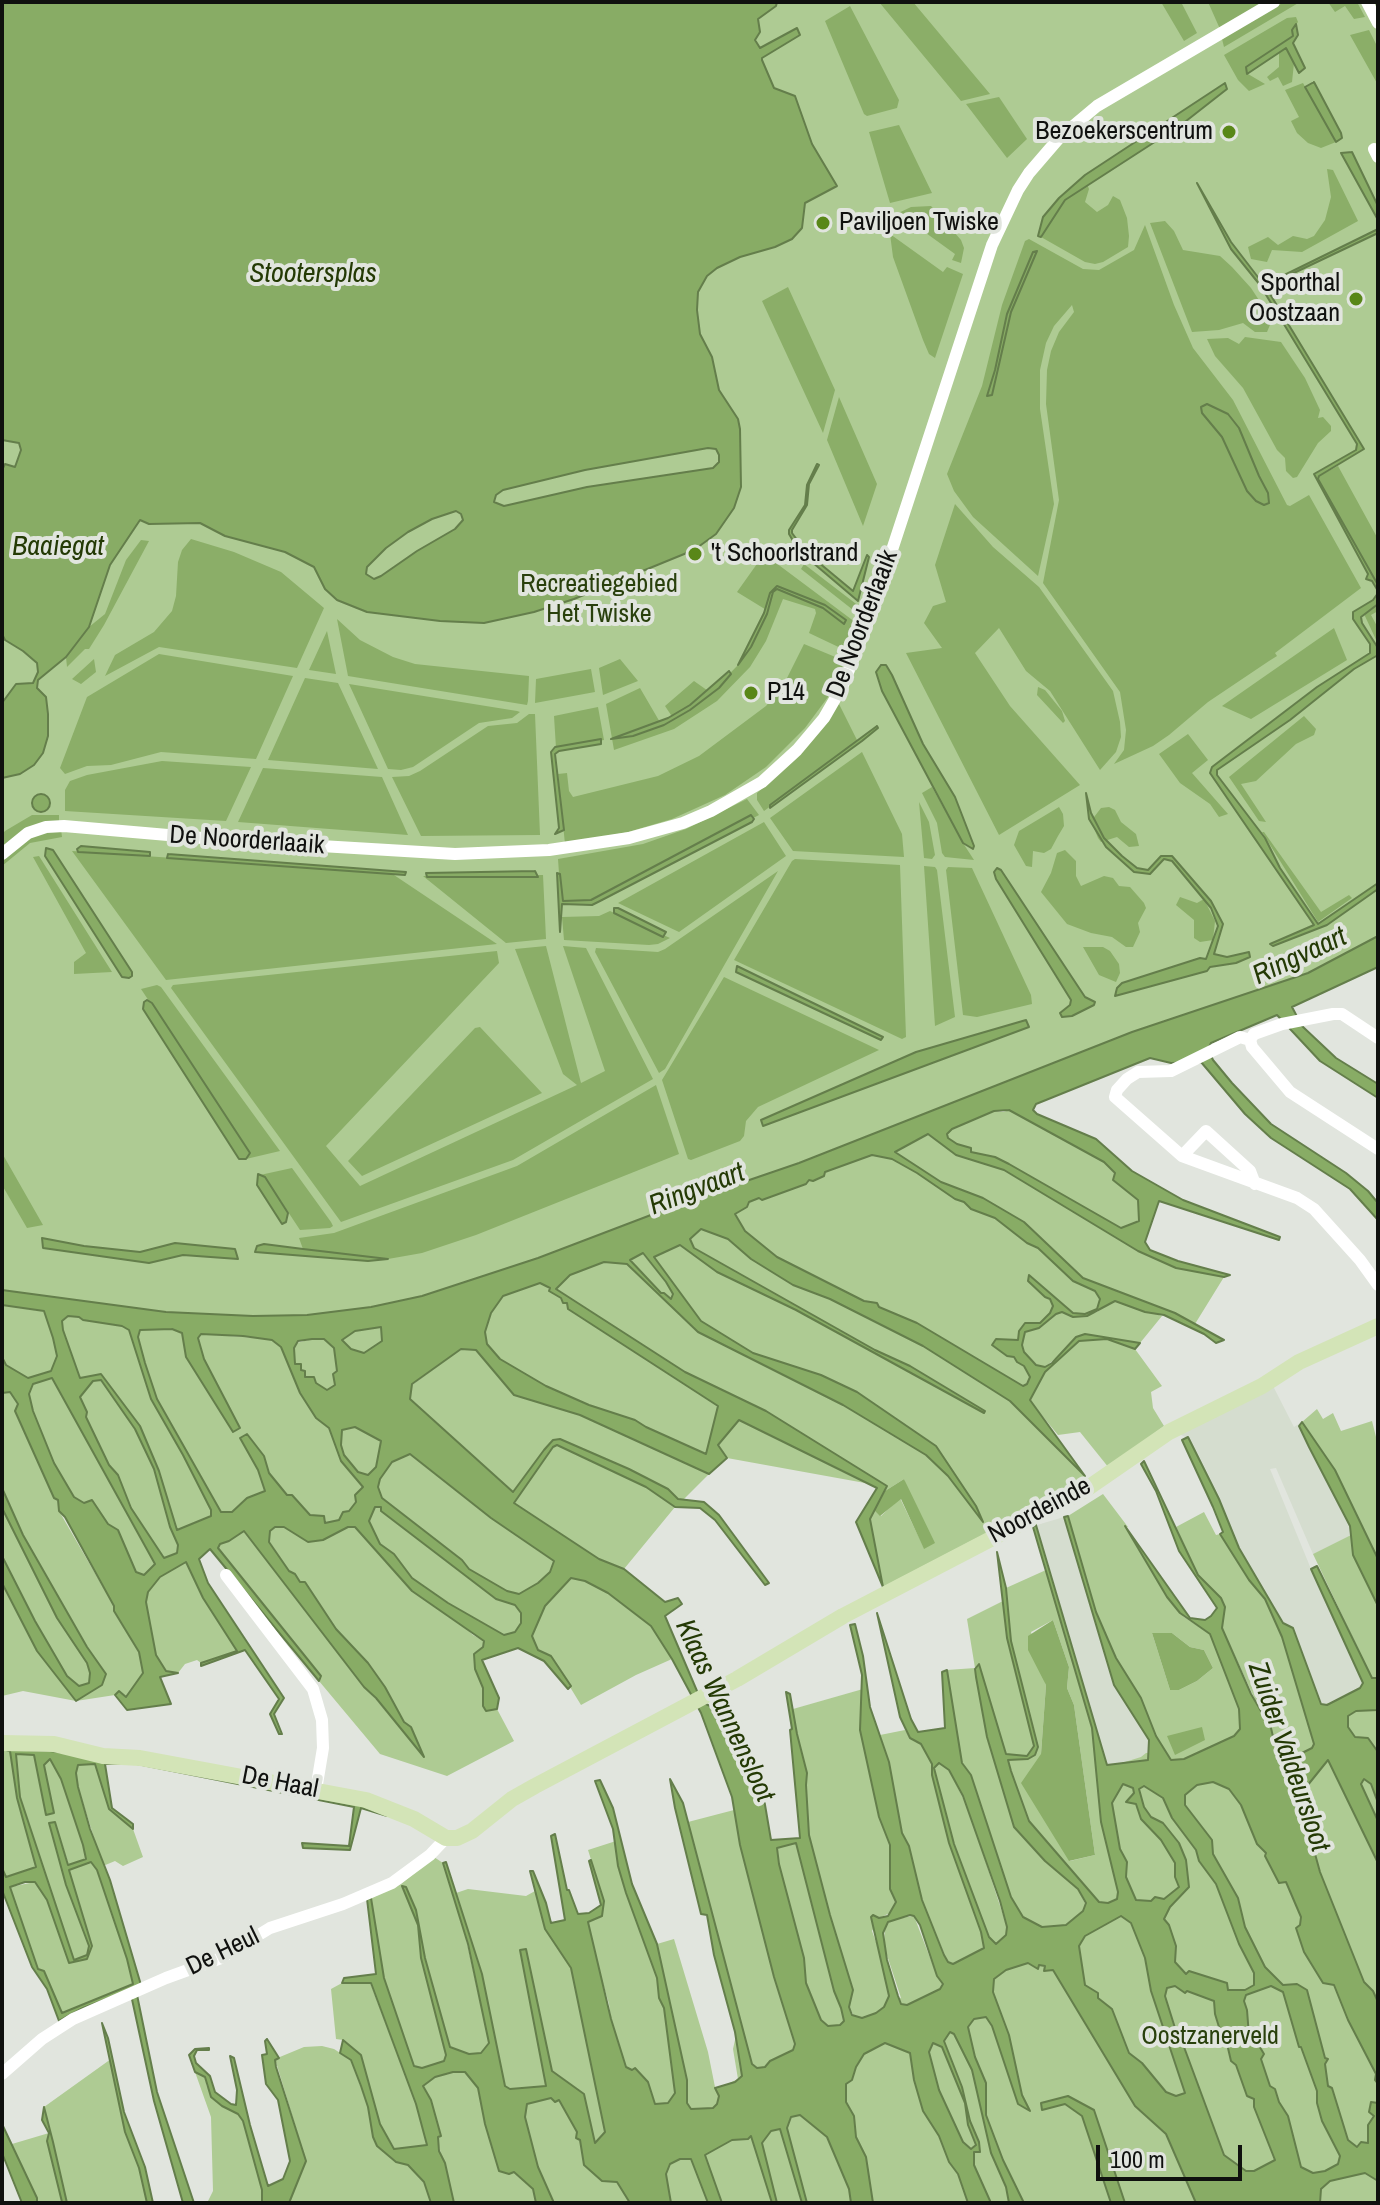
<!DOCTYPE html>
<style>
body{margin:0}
#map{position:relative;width:1380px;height:2205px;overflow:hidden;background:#e1e5de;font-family:"Archivo Narrow",sans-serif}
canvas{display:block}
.frame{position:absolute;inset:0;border:4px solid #10110f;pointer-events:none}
.scale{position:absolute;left:1096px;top:2145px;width:146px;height:36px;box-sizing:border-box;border:4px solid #10110f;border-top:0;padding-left:10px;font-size:24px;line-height:28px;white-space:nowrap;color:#10110f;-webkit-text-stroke:6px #e1e5de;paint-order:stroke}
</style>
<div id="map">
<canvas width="1380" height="2205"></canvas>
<div class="frame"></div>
<div class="scale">100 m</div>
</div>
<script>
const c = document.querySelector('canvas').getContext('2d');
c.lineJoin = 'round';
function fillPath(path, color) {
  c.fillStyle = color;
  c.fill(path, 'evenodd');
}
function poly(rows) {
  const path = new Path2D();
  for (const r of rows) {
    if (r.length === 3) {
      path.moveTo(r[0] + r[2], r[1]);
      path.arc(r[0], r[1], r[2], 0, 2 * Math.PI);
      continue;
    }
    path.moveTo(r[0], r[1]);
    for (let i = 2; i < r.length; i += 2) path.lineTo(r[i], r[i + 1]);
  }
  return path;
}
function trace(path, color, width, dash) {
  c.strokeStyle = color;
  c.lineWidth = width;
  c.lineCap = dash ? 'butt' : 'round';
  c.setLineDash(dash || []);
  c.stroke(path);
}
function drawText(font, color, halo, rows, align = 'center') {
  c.font = font + ' "Archivo Narrow",sans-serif';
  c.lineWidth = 8;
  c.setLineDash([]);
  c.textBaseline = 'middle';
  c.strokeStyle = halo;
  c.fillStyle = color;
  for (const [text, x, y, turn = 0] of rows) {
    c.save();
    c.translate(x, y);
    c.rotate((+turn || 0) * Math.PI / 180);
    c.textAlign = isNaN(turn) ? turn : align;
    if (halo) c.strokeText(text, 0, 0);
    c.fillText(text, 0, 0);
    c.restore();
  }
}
fillPath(poly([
 [1273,1386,1294,1427,1302,1422,1300,1426,1309,1447,1350,1526,1351,1535,1313,1554,1276,1468,1270,1469,1311,1569,1363,1683,1360,1688,1327,1705,1322,1704,1293,1628,1283,1624,1239,1548,1204,1468,1188,1438,1179,1434],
 [1064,1517,1114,1685,1149,1740,1148,1760,1107,1765,1037,1525]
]), '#d5ddcf');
fillPath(poly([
 [2,2,1378,2,1378,936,1308,973,1228,1000,799,1163,685,1202,538,1258,422,1296,371,1307,307,1315,253,1316,166,1312,2,1290],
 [1009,1110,1104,1162,1138,1200,1139,1221,1121,1228,1009,1164,995,1157,971,1152,971,1148,957,1144,948,1138,947,1134,952,1129,994,1111,1003,1112],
 [928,1134,956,1155,1004,1170,1176,1268,1224,1277,1195,1324,1175,1313,1083,1278,1024,1222,983,1198,941,1182,894,1152],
 [873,1155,892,1159,917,1173,955,1199,964,1202,971,1209,995,1218,1027,1243,1038,1248,1073,1280,1095,1291,1100,1299,1097,1309,1085,1314,1073,1313,1029,1276,1028,1281,1045,1297,1050,1298,1053,1306,1050,1313,1040,1323,1025,1324,1019,1340,997,1339,1017,1362,1024,1366,1030,1377,1027,1384,1023,1387,917,1323,879,1307,877,1303,864,1301,777,1257,745,1231,735,1214,747,1207,749,1202,759,1198,763,1200,850,1161],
 [701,1228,728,1239,923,1346,1010,1401,1085,1476,1046,1502,883,1587,870,1519,874,1510,881,1516,900,1498,924,1548,904,1479,885,1491,887,1486,766,1411,685,1372,556,1289,570,1275,604,1262,627,1264,698,1332,843,1405,926,1455,948,1476,981,1518,936,1446,753,1353,701,1321,654,1257],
 [642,1253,666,1282,673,1295,671,1299,661,1294,630,1259],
 [540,1282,567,1302,568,1309,718,1406,706,1455,645,1427,635,1420,589,1405,546,1386,500,1359,487,1344,485,1332,491,1313,503,1296],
 [1115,1301,1162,1316,1140,1343,1085,1334,1045,1367,1037,1365,1024,1352,1022,1345,1025,1332,1039,1328,1056,1314,1062,1312,1073,1317,1097,1312,1108,1303],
 [2,1305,79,1317,140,1330,172,1329,201,1334,272,1339,281,1347,312,1339,341,1340,355,1331,381,1327,382,1341,337,1371,335,1385,328,1390,355,1427,410,1454,437,1473,554,1561,550,1572,515,1632,504,1635,448,1603,412,1578,380,1544,369,1521,339,1520,324,1523,262,1493,178,1545,177,1553,144,1576,136,1572,91,1500,84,1504,74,1497,2,1373],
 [1107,1339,1135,1349,1162,1386,1151,1392,1153,1408,1164,1426,1109,1468,1080,1432,1058,1435,1030,1401,1045,1372,1079,1341],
 [462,1348,477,1350,514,1395,580,1415,709,1474,684,1499,678,1499,668,1489,629,1469,560,1439,553,1440,544,1450,514,1493,410,1399,412,1385],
 [10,1391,18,1405,15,1412,54,1498,58,1500,59,1511,114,1606,114,1612,139,1652,143,1673,126,1698,119,1691,115,1695,76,1701,23,1691,2,1696,2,1583,37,1651,76,1701,102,1685,106,1674,87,1647,23,1535,2,1488,2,1393],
 [1317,1409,1323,1419,1333,1413,1341,1431,1372,1421,1378,1445,1378,1559,1335,1470,1302,1422],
 [739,1420,818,1457,865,1483,727,1458,718,1446],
 [557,1445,646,1487,675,1507,624,1569,599,1559,514,1503,553,1446],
 [1103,1494,1128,1527,1126,1527,1134,1542,1167,1597,1184,1617,1210,1634,1239,1709,1240,1729,1233,1736,1241,1733,1258,1706,1222,1628,1225,1607,1221,1598,1198,1575,1176,1527,1204,1512,1216,1535,1220,1534,1249,1580,1265,1599,1278,1629,1293,1628,1315,1696,1321,1705,1338,1701,1360,1689,1372,1678,1313,1554,1351,1535,1353,1555,1378,1606,1378,2203,454,2203,423,2086,435,2077,453,2072,466,2072,478,2088,485,2124,499,2171,514,2172,538,2166,525,2117,527,2103,551,2098,559,2100,563,2106,584,2094,552,2071,520,1951,546,2086,510,2089,505,2086,482,1974,456,1893,468,1889,526,1896,535,1891,545,1929,571,1968,605,2132,692,2110,687,2103,687,2080,657,1944,674,1939,708,2052,715,2087,719,2095,723,2086,738,2079,733,2049,737,2031,730,1989,688,1822,734,1810,740,1845,795,2045,828,2026,821,2020,806,1983,804,1958,779,1864,777,1848,796,1843,844,2020,854,2016,849,2007,853,1990,830,1915,809,1835,806,1785,807,1773,797,1734,793,1709,863,1689,860,1730,879,1817,890,1845,890,1889,896,1902,892,1912,879,1918,872,1931,880,1953,889,1996,901,1998,884,1946,885,1926,893,1919,914,1916,937,1976,948,1963,922,1900,909,1846,902,1833,889,1762,880,1735,905,1730,910,1738,921,1744,932,1764,932,1775,949,1843,981,1932,994,1942,989,1937,954,1844,934,1768,939,1763,949,1770,968,1808,1007,1927,1039,1926,1023,1917,1011,1897,971,1776,962,1764,947,1670,975,1668,967,1619,1003,1601,1009,1648,1034,1746,1027,1756,1006,1755,979,1665,975,1669,987,1737,1014,1827,1045,1861,1078,1889,1086,1905,1099,1902,1029,1821,1011,1771,1008,1760,1028,1759,1038,1747,1011,1641,1006,1588,1046,1570,1092,1728,1098,1783,1099,1770,1141,1757,1146,1753,1166,1752,1156,1736,1141,1698,1116,1658,1096,1612,1068,1516],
 [1053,1620,1069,1667,1067,1688,1074,1705,1095,1855,1070,1861,1041,1754,1046,1685,1031,1632],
 [1152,1633,1172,1633,1190,1647,1204,1650,1213,1668,1197,1681,1179,1690,1170,1690],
 [2,1508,57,1618,87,1663,90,1673,89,1683,79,1686,67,1676,35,1621,2,1556],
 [274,1527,284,1527,308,1542,323,1540,348,1527,355,1527,473,1635,484,1641,475,1669,483,1688,483,1706,486,1711,497,1709,514,1741,447,1776,380,1754,319,1681,321,1676,218,1548,219,1544,229,1541,244,1530,364,1687,375,1698,422,1754,411,1727,404,1722,385,1687,367,1663,336,1629,305,1582,300,1582,289,1571,269,1541,270,1531],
 [186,1562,203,1598,237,1651,201,1663,197,1660,185,1664,178,1673,166,1671,156,1655,146,1602,148,1592,160,1577],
 [571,1578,585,1581,608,1593,651,1626,672,1659,636,1675,581,1705,551,1656,538,1650,532,1636,545,1606],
 [2,1749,10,1751,17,1798,36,1867,6,1877,2,1868],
 [16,1754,34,1754,46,1815,54,1812,44,1764,50,1759,61,1779,83,1845,86,1858,69,1866,55,1822,49,1824,66,1885,89,1946,87,1955,74,1960,20,1796],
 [78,1764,95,1764,109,1809,133,1829,143,1857,123,1866,115,1861,103,1866,78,1787,76,1773],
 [616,1841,618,1866,657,1978,659,1998,664,2007,675,2093,668,2103,655,2104,632,2070,626,2068,611,2019,609,2004,590,1939,588,1922,602,1916,604,1901,588,1850],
 [434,1857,443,1863,461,1916,489,2043,481,2053,469,2054,450,2047,425,1958,416,1910,403,1886,418,1925,421,1958,446,2056,444,2062,422,2068,414,2067,384,1978,371,1898,401,1884],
 [91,1862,97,1870,127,1959,133,1984,62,2013,44,1971,38,1969,10,1887,35,1882,47,1900,69,1962,87,1959,92,1946,69,1870],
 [370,1982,416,2104,427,2146,395,2149,380,2124,361,2055,343,2040,336,2039,331,1989,342,1983],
 [322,2046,334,2049,351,2060,368,2107,373,2137,408,2165,424,2183,431,2203,289,2203,306,2161,275,2059,304,2047],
 [111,2059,125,2132,139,2168,147,2203,67,2203,44,2107],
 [195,2072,205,2077,207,2087,222,2106,238,2114,243,2121,262,2190,262,2203,207,2203,213,2191,211,2117],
 [49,2133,47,2141,62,2203,37,2203,37,2198,12,2144]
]), '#aecb93');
fillPath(poly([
 [879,2,913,2,990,94,961,101],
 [1161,2,1181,2,1197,33,1184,41],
 [1208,2,1264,2,1220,29],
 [1284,2,1300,2,1224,47,1222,39],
 [1328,2,1357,2,1365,17,1354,19,1345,6,1335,12],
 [850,6,899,100,897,108,867,116,864,114,825,21],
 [1296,17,1298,22,1292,30,1294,36,1246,67,1248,74,1265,84,1249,91,1238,80,1224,55,1287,18],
 [1369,30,1378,48,1378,85,1350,35],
 [1286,48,1294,63,1292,82,1283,86,1278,77,1270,81,1267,77,1279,67,1279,53],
 [1303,83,1336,142,1321,148,1308,143,1297,133,1291,121,1299,117,1285,90],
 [999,97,1027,139,1007,158,966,104],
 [899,125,932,193,890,203,869,132],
 [1327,169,1333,170,1358,221,1302,252,1272,250,1267,262,1251,259,1248,247,1268,237,1278,245,1293,236,1307,239,1314,236,1325,220,1331,197],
 [1087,184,1089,189,1085,202,1097,212,1108,205,1113,196,1120,200,1127,218,1129,236,1128,247,1103,262,1095,264,1085,262,1041,237,1065,200],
 [931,206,961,240,964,248,961,263,952,260,955,254,901,215,896,220,890,217,911,207],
 [1165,221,1174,231,1183,250,1220,256,1232,267,1251,288,1272,320,1267,332,1255,332,1243,323,1219,330,1192,332,1150,223],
 [1145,225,1174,305,1193,348,1233,400,1287,505,1290,506,1309,495,1361,588,1275,653,1277,656,1269,661,1208,702,1169,735,1153,746,1114,764,1124,750,1126,730,1120,692,1043,583,1059,500,1046,404,1047,370,1051,351,1059,332,1074,312,1072,305,1054,326,1046,343,1040,370,1040,409,1054,504,1038,576,973,517,954,491,947,474,982,386,1002,305,1025,241,1029,239,1083,269,1099,270,1134,250],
 [1207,404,1228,414,1239,428,1259,476,1268,493,1238,472],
 [890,234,943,272,947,267,963,274,935,358,929,354,923,340,893,257],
 [788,287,835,390,823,433,762,301],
 [1245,337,1281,342,1305,378,1320,410,1318,418,1323,417,1331,426,1331,431,1318,443,1297,477,1293,478,1286,471,1285,458,1277,450,1243,388,1215,356,1207,339,1228,338,1239,344],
 [839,397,877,484,863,526,827,440],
 [1338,466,1378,539,1378,585,1318,479,1319,476],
 [955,504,993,547,1039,587,1113,691,1120,722,1121,737,1116,752,1100,770,1050,691,1026,671,999,628,975,653,1010,706,1080,785,999,835,906,653,942,648,924,623,933,606,946,602,935,565],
 [191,539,234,552,281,572,324,608,297,668,159,647,105,676,115,655,154,632,172,611,176,596,178,562,182,550],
 [141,540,149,541,104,625,89,649,85,649,67,667,66,657,89,627,105,614,126,560],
 [764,554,859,625,849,652,809,633,816,613,815,609,783,599,766,641,750,667,717,701,674,729,614,750,606,704,640,688,661,724,673,718,665,706,694,681,711,693,737,666,751,646,768,611,737,592],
 [804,564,864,610,862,617,801,569],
 [1378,604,1378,611,1371,615,1378,628,1378,644,1364,614],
 [337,619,360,640,393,657,415,664,529,676,528,701,527,705,348,676],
 [1334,628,1347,660,1251,719,1222,706],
 [327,631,336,674,309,670],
 [804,644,845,661,828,697,805,728,766,767,725,795,672,819,628,832,565,844,558,774,567,773,569,791,573,797,658,776,699,756,766,706,784,684],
 [159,654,293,676,256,759,161,752,111,765,87,766,65,774,60,768,87,697],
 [94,659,96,672,81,684,72,679],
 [620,659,638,681,603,695,599,668],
 [591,669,595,692,535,703,536,679],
 [305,678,338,683,378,769,268,760],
 [349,684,517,711,520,712,512,718,479,723,413,767,401,770,388,769],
 [1038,687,1045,690,1062,711,1065,721,1063,723,1037,695],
 [839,704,858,742,764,811,757,800,757,793,796,759],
 [598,707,604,740,556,748,554,716],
 [529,714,535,714,540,835,421,836,392,777,409,776,420,771,488,726,517,723],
 [1304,716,1316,729,1314,735,1296,744,1256,781,1241,784,1266,822,1259,821,1229,777],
 [1188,734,1208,760,1192,773,1228,814,1219,817,1210,804,1180,783,1159,754],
 [862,752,902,834,904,857,793,851,770,818],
 [162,761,251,767,226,821,65,811,65,790,70,781,87,775],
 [263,768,382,777,408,835,238,822],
 [932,787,963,843,974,860,945,857,942,853,937,823,922,793],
 [747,799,759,815,593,903,561,902,558,859,643,844,686,829],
 [919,802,929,822,935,855,932,859,924,858],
 [1059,807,1063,814,1064,826,1058,836,1051,849,1044,853,1033,851,1032,867,1026,866,1014,845,1019,831],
 [1109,807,1115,810,1121,822,1136,834,1139,846,1129,847,1117,837,1101,842,1098,838,1091,821,1101,808],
 [32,815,59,815,59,822,2,848,2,835,5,831],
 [764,822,786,856,679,932,618,903],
 [61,829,62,837,30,843,2,866,5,855,39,833],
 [1262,832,1264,832,1321,912,1349,895,1352,898,1318,922],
 [1065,850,1076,861,1076,876,1081,886,1104,876,1113,878,1119,886,1130,887,1144,903,1146,908,1138,923,1140,932,1133,947,1126,947,1112,937,1091,933,1067,924,1041,892,1051,873,1057,853],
 [72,851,391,873,497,944,166,980],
 [39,856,112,972,74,974,74,962,86,953,33,857],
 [795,859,900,865,906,1037,902,1039,734,960,792,861],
 [924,866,935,867,937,870,955,1017,935,1026],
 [948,867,972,868,1031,995,1032,1004,977,1017,963,1015,946,870],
 [778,871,665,1069,659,1073,595,952,596,948,658,952,665,949],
 [543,875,546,939,506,943,423,876],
 [1180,897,1197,903,1204,899,1215,921,1213,940,1200,942,1194,938,1194,920,1176,905],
 [610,911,670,938,658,944,649,945,564,940,562,917,599,916],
 [546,946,581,1083,605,1071,563,946,586,948,653,1079,513,1160,341,1222,171,988,173,985,497,951,499,963,326,1146,360,1186,577,1085,563,1074,515,949],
 [1083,947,1103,947,1110,951,1119,964,1120,973,1116,982,1099,975],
 [724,977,879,1050,758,1107,746,1121,744,1136,740,1141,691,1160,688,1159,662,1080],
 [157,985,161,987,280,1151,246,1159,250,1153,141,989],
 [480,1027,542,1093,362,1176,348,1161,475,1028],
 [656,1085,679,1154,476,1235,422,1253,388,1259,303,1249,299,1238,334,1233,517,1166],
 [2,1153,43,1225,27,1228,2,1185],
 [292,1168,331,1222,333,1226,330,1228,300,1230,265,1177,260,1175],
 [904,1479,935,1543,924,1549,901,1499,880,1516,874,1510,885,1491],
 [1053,1620,1069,1667,1067,1688,1074,1705,1095,1855,1069,1861,1021,1783,1041,1754,1046,1685,1028,1650,1028,1636],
 [1152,1633,1172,1633,1190,1647,1204,1650,1213,1668,1197,1681,1179,1690,1170,1690],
 [1202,1727,1205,1740,1175,1755,1167,1736]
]), '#8bae68');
const water = poly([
 [2,2,777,2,776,6,758,19,760,32,755,40,760,48,797,28,800,35,762,58,762,60,774,88,795,96,812,144,837,186,805,203,802,228,792,239,775,247,740,257,717,268,707,276,698,292,697,310,700,334,712,357,719,390,738,419,740,429,741,487,734,508,716,534,694,550,574,599,534,612,484,623,440,621,367,612,337,600,325,589,314,567,285,552,225,536,200,523,149,524,140,520,110,565,89,627,66,657,38,680,37,688,46,697,48,714,48,736,43,753,34,765,20,774,2,778,2,703,16,684,33,683,38,672,37,663,23,651,5,640,2,634,2,470,5,464,15,467,21,450,19,443,2,440,2,2],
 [708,448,716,449,719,455,719,462,713,468,587,487,504,506,494,502,496,495,503,490,585,470,708,448],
 [456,511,461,514,463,520,455,529,417,551,381,576,374,579,366,574,367,567,386,548,408,532,432,519,456,511],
 [1296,24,1298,35,1293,43,1305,68,1299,73,1286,48,1247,74,1246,67,1293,36,1292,30,1296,24],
 [1314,82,1341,133,1342,138,1336,142,1305,87,1314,82],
 [1225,83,1227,89,1181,125,1065,200,1041,237,1038,236,1043,217,1059,198,1085,175,1225,83],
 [1352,152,1378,206,1378,220,1341,153,1352,152],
 [1197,183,1231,242,1264,285,1378,229,1378,233,1277,281,1267,289,1364,449,1319,476,1318,479,1378,585,1378,591,1372,581,1366,579,1368,574,1314,474,1356,450,1357,444,1260,285,1231,249,1197,183],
 [1037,251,1011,312,992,395,987,396,995,370,1007,314,1033,252,1037,251],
 [1207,404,1228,414,1239,428,1259,476,1268,493,1269,503,1264,505,1256,501,1247,491,1222,437,1202,413,1201,407,1207,404],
 [817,464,819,465,809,484,807,505,792,530,792,533,806,552,853,591,867,555,869,557,858,601,799,551,789,534,789,530,805,505,807,485,817,464],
 [777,586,825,605,846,620,844,624,823,608,777,589,773,592,767,614,751,647,738,665,764,613,770,593,777,586],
 [1378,593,1378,604,1361,617,1362,623,1378,648,1378,655,1354,669,1290,720,1217,770,1217,775,1265,838,1280,868,1318,924,1378,883,1378,889,1327,925,1273,946,1270,944,1314,925,1210,773,1212,767,1317,687,1370,653,1370,644,1353,619,1353,612,1373,600,1378,593],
 [881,665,886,665,892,675,923,744,955,797,974,846,973,849,963,843,882,691,876,672,881,665],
 [729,671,731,674,719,688,690,710,664,725,633,736,611,739,668,718,690,705,729,671],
 [877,726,878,728,862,741,770,808,770,805,877,726],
 [601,739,601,744,559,751,555,754,564,830,555,834,559,828,551,752,555,747,601,739],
 [1086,793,1091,813,1104,838,1122,856,1137,868,1148,870,1161,856,1172,856,1211,901,1223,924,1214,954,1227,957,1249,952,1250,957,1236,963,1210,967,1207,971,1115,996,1117,988,1122,983,1200,958,1206,959,1218,926,1211,908,1172,861,1164,859,1150,874,1134,872,1106,847,1089,819,1086,793],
 [41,803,9],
 [751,815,754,819,752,822,600,901,592,905,562,904,560,932,557,873,560,874,563,901,591,900,751,815],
 [81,846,150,852,150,856,78,852,77,849,81,846],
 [46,848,53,850,132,972,132,976,129,978,122,977,45,856,46,848],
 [168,854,406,872,405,875,167,858,168,854],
 [997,868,1001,870,1085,997,1095,1002,1094,1005,1072,1016,1062,1017,1060,1013,1070,1005,1071,1000,996,879,994,872,997,868],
 [535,871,538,877,427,877,426,873,535,871],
 [614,908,618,908,666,932,663,937,614,913,614,908],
 [1378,936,1378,967,1292,1007,1302,1026,1336,1058,1378,1084,1378,1098,1320,1061,1277,1015,1211,1043,1208,1049,1213,1060,1232,1083,1271,1124,1346,1173,1368,1191,1378,1203,1378,1220,1350,1189,1271,1138,1245,1114,1201,1062,1171,1063,1150,1058,1041,1102,1036,1104,1033,1110,1037,1114,1096,1139,1132,1171,1183,1200,1280,1237,1279,1240,1159,1201,1145,1242,1150,1250,1178,1261,1230,1275,1224,1277,1176,1268,1138,1251,1004,1170,956,1155,928,1134,895,1152,941,1182,983,1198,1024,1222,1083,1278,1175,1313,1224,1340,1216,1343,1204,1334,1164,1315,1145,1312,1115,1301,1087,1316,1073,1317,1062,1312,1056,1314,1039,1328,1025,1332,1022,1345,1024,1352,1036,1365,1045,1367,1052,1363,1076,1337,1085,1334,1140,1343,1135,1349,1107,1339,1079,1341,1045,1372,1030,1400,1085,1476,1010,1401,923,1346,830,1299,793,1285,751,1259,728,1239,701,1229,690,1239,694,1248,875,1350,910,1366,985,1411,984,1413,796,1310,717,1272,680,1245,654,1257,701,1321,753,1353,821,1375,857,1392,936,1446,976,1506,983,1522,948,1476,926,1455,843,1405,698,1332,627,1264,604,1262,570,1275,556,1289,685,1372,766,1411,887,1486,870,1519,883,1587,856,1522,877,1488,739,1420,718,1445,727,1458,709,1474,580,1415,514,1395,476,1350,461,1349,412,1384,410,1399,513,1492,544,1450,553,1440,560,1439,629,1469,668,1489,678,1499,704,1502,719,1515,769,1583,765,1585,715,1520,700,1508,675,1507,646,1487,557,1445,553,1447,514,1503,599,1559,624,1569,665,1602,678,1598,682,1604,665,1616,697,1691,704,1703,710,1706,746,1776,764,1799,771,1840,800,1838,790,1730,792,1729,786,1692,790,1694,797,1734,807,1773,806,1785,809,1835,830,1915,853,1990,849,2007,852,2015,862,2018,876,2013,884,2007,889,1996,871,1917,873,1915,879,1918,888,1916,896,1902,890,1889,890,1845,879,1817,860,1730,862,1675,850,1625,855,1624,863,1656,870,1707,889,1762,902,1833,909,1846,922,1900,944,1955,948,1962,953,1964,984,1948,981,1932,949,1843,932,1775,932,1764,921,1744,910,1738,900,1717,877,1613,911,1719,918,1732,945,1728,942,1672,947,1670,962,1763,971,1775,1011,1897,1023,1917,1042,1927,1066,1925,1083,1911,1086,1903,1078,1889,1045,1861,1014,1827,987,1737,976,1677,975,1669,979,1664,1006,1754,1027,1756,1034,1746,1007,1638,997,1552,1006,1588,1011,1641,1038,1747,1035,1755,1028,1759,1008,1760,1011,1771,1029,1821,1099,1902,1108,1903,1117,1899,1118,1892,1101,1822,1092,1728,1033,1527,1036,1525,1107,1765,1148,1760,1149,1740,1114,1685,1064,1517,1068,1516,1096,1612,1116,1658,1141,1698,1156,1736,1171,1760,1184,1759,1234,1736,1240,1729,1239,1709,1210,1634,1180,1613,1167,1597,1125,1526,1190,1618,1205,1620,1211,1616,1217,1608,1179,1551,1156,1491,1141,1464,1144,1461,1198,1575,1221,1598,1225,1607,1222,1628,1251,1694,1271,1728,1274,1741,1288,1760,1312,1748,1314,1744,1282,1637,1265,1599,1249,1580,1220,1534,1223,1532,1213,1507,1182,1440,1188,1437,1219,1499,1239,1548,1283,1623,1293,1628,1321,1704,1327,1705,1360,1688,1363,1683,1311,1569,1317,1566,1372,1678,1378,1678,1378,1710,1356,1711,1348,1716,1348,1727,1355,1737,1368,1738,1378,1752,1378,1803,1371,1784,1364,1779,1361,1784,1378,1821,1378,1863,1328,1760,1303,1791,1307,1825,1320,1872,1364,1982,1373,1991,1378,2002,1378,2084,1375,2080,1376,2074,1348,2020,1334,1985,1323,1983,1304,1952,1296,1928,1300,1925,1301,1917,1286,1882,1279,1883,1265,1856,1266,1853,1257,1844,1241,1805,1229,1789,1213,1782,1197,1785,1185,1795,1185,1805,1212,1840,1213,1854,1238,1898,1245,1927,1265,1967,1283,1985,1297,1984,1307,1990,1325,2058,1328,2059,1325,2064,1328,2086,1332,2088,1348,2140,1357,2147,1361,2142,1368,2143,1368,2125,1374,2116,1369,2112,1371,2102,1378,2103,1378,2181,1365,2173,1330,2181,1321,2189,1320,2203,1196,2203,1166,2134,1135,2106,1053,1970,1044,1971,1045,1966,1039,1965,1038,1969,1028,1963,1006,1970,994,1979,993,1992,1009,2035,1022,2095,1030,2111,1018,2104,992,2026,986,2017,974,2019,968,2027,975,2057,986,2083,986,2115,1003,2160,1024,2203,1009,2203,1006,2187,991,2153,972,2070,954,2034,950,2032,944,2041,962,2087,970,2121,979,2142,980,2152,974,2152,974,2165,991,2203,968,2203,958,2174,949,2162,939,2136,923,2111,914,2080,910,2053,885,2043,864,2054,856,2067,852,2080,846,2084,846,2102,854,2116,856,2137,866,2157,873,2203,851,2203,849,2189,827,2137,800,2115,791,2117,787,2128,807,2203,802,2203,780,2129,771,2131,762,2143,777,2203,772,2203,751,2136,748,2139,732,2140,705,2155,722,2203,708,2203,691,2159,680,2159,670,2164,666,2174,671,2203,630,2203,617,2182,602,2181,584,2165,580,2140,576,2138,577,2132,559,2100,555,2102,551,2098,527,2104,525,2117,538,2167,554,2203,536,2203,533,2189,514,2172,509,2174,499,2171,485,2124,478,2088,465,2072,453,2072,435,2077,423,2086,431,2100,441,2136,438,2137,439,2151,445,2163,454,2203,431,2203,424,2182,408,2165,396,2162,377,2146,373,2137,368,2107,361,2086,351,2060,340,2053,343,2040,361,2055,380,2124,394,2149,427,2145,416,2104,371,1983,342,1983,344,1978,376,1974,367,1899,371,1898,384,1978,414,2066,422,2068,444,2061,446,2055,421,1958,418,1925,402,1886,406,1887,416,1910,425,1958,450,2047,469,2054,481,2053,489,2043,468,1944,443,1863,446,1862,482,1974,505,2086,510,2089,546,2086,520,1950,526,1949,552,2071,584,2094,595,2143,605,2132,571,1968,545,1929,530,1871,533,1871,546,1903,551,1923,565,1920,551,1836,555,1834,567,1890,569,1890,578,1914,589,1913,601,1905,589,1861,591,1860,604,1901,602,1916,588,1922,611,2019,626,2067,632,2070,635,2068,648,2082,655,2104,668,2103,675,2093,664,2008,659,1998,657,1978,626,1893,618,1866,613,1829,595,1781,600,1780,613,1808,632,1884,657,1944,687,2080,687,2103,691,2109,713,2108,717,2104,719,2096,715,2088,735,2082,742,2076,735,2032,714,1955,707,1915,701,1914,675,1808,670,1779,683,1803,752,2064,757,2068,765,2067,770,2061,793,2050,795,2044,774,1977,740,1845,732,1797,701,1713,672,1659,651,1626,608,1593,585,1581,571,1578,545,1606,532,1636,538,1650,551,1656,571,1686,568,1689,544,1661,518,1648,482,1660,499,1698,497,1709,486,1711,483,1706,483,1688,475,1669,474,1654,483,1647,484,1641,412,1591,355,1527,348,1527,323,1540,308,1542,284,1527,275,1527,270,1531,269,1542,289,1571,295,1574,300,1582,305,1582,336,1629,368,1663,385,1687,404,1722,411,1727,424,1757,376,1698,364,1687,244,1531,229,1541,220,1544,218,1548,321,1676,319,1681,210,1549,199,1559,208,1583,284,1698,274,1714,282,1734,279,1734,270,1714,279,1699,245,1650,201,1666,201,1663,237,1651,203,1598,186,1562,160,1577,148,1592,146,1602,156,1655,166,1671,178,1673,160,1677,171,1704,127,1710,115,1695,119,1691,126,1697,143,1673,139,1652,114,1611,114,1606,65,1517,59,1511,58,1500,54,1498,15,1411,18,1404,10,1392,2,1393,2,1357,6,1365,28,1378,51,1371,57,1356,53,1338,44,1311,2,1305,2,1290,166,1312,253,1316,307,1315,371,1307,422,1296,538,1258,685,1202,799,1163,1132,1032,1308,973,1378,936],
 [1009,1110,1104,1162,1115,1173,1113,1180,1138,1200,1139,1221,1121,1228,1009,1164,995,1157,971,1152,971,1148,957,1144,948,1138,947,1134,952,1129,994,1111,1009,1110],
 [872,1155,892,1159,917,1173,955,1199,964,1202,971,1209,995,1218,1027,1243,1038,1248,1073,1281,1095,1291,1100,1299,1097,1309,1085,1314,1073,1313,1029,1275,1028,1281,1045,1297,1050,1299,1053,1306,1050,1313,1040,1323,1025,1323,1019,1331,1018,1340,996,1339,992,1345,1007,1356,1014,1357,1017,1362,1024,1366,1030,1377,1027,1384,1023,1386,917,1323,879,1307,877,1303,864,1301,777,1257,745,1231,735,1214,747,1207,749,1202,759,1198,762,1200,806,1184,809,1180,813,1181,824,1176,825,1172,872,1155],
 [643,1253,666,1282,673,1294,671,1299,664,1293,661,1293,630,1260,643,1253],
 [540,1283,550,1288,549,1291,561,1298,563,1303,567,1303,568,1309,718,1406,706,1454,646,1427,635,1420,589,1405,546,1386,500,1359,487,1344,485,1332,491,1313,503,1296,540,1283],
 [68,1316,79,1317,83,1320,122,1326,129,1330,151,1399,183,1455,211,1510,211,1516,177,1530,159,1471,140,1426,101,1374,80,1378,63,1330,62,1321,68,1316],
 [381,1327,382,1341,364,1353,351,1349,342,1340,355,1331,381,1327],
 [172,1329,182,1333,186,1357,233,1432,240,1428,204,1359,198,1338,201,1334,243,1336,272,1340,281,1347,300,1393,316,1418,329,1428,341,1461,363,1487,355,1495,356,1502,349,1511,343,1512,339,1520,325,1523,324,1516,310,1515,292,1495,287,1495,269,1473,264,1456,247,1434,240,1438,258,1470,265,1491,247,1498,232,1512,221,1512,157,1399,145,1363,138,1337,140,1330,172,1329],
 [312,1339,324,1339,334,1348,337,1371,333,1374,335,1385,327,1390,316,1383,314,1377,305,1377,305,1371,301,1370,301,1364,295,1364,294,1348,298,1341,312,1339],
 [52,1378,155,1564,144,1575,136,1572,118,1530,108,1524,92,1500,84,1503,74,1497,54,1463,33,1411,29,1394,33,1384,52,1378],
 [101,1380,135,1429,154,1469,170,1527,178,1545,177,1553,164,1558,131,1508,118,1475,109,1465,86,1417,87,1412,80,1397,93,1381,101,1380],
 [355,1427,381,1441,376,1467,368,1475,358,1472,344,1455,341,1445,342,1430,355,1427],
 [410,1454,491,1518,554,1561,550,1572,538,1583,519,1594,507,1591,469,1569,462,1560,382,1498,378,1487,380,1479,392,1462,410,1454],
 [375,1507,381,1507,381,1511,496,1599,515,1605,521,1613,521,1623,515,1632,504,1635,448,1603,412,1578,394,1554,380,1544,369,1521,375,1507],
 [939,1763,949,1770,963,1796,1000,1901,1007,1927,1006,1935,996,1944,989,1937,954,1844,934,1768,939,1763],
 [1123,1784,1133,1788,1134,1793,1126,1802,1136,1804,1141,1819,1161,1840,1175,1863,1175,1877,1179,1887,1164,1899,1155,1897,1151,1901,1136,1900,1126,1877,1127,1862,1120,1849,1112,1803,1123,1784],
 [1144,1786,1163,1798,1172,1818,1196,1850,1199,1861,1216,1884,1239,1944,1254,1973,1254,1985,1245,1990,1228,1990,1227,1983,1189,1971,1186,1974,1175,1962,1176,1946,1169,1925,1164,1919,1170,1907,1189,1887,1186,1860,1179,1843,1163,1823,1151,1817,1144,1807,1139,1789,1144,1786],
 [796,1843,834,1991,841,2008,844,2021,840,2025,828,2026,821,2020,806,1983,804,1958,779,1864,777,1848,796,1843],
 [910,1915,914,1916,920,1925,937,1976,943,1984,940,1989,907,2005,901,2004,898,1996,887,1960,883,1933,888,1922,910,1915],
 [1121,1916,1131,1923,1145,1958,1151,1991,1185,2093,1176,2096,1166,2092,1142,2063,1129,2053,1112,2009,1098,1998,1098,1993,1085,1985,1079,1946,1085,1936,1121,1916],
 [1175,1986,1185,1993,1187,1991,1214,2001,1215,2014,1219,2027,1224,2031,1231,2061,1236,2065,1247,2096,1254,2099,1254,2107,1275,2160,1254,2171,1246,2171,1224,2155,1184,2047,1180,2044,1165,1996,1167,1988,1175,1986],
 [1271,1986,1283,1992,1299,2047,1301,2047,1317,2091,1317,2103,1322,2121,1340,2156,1338,2164,1325,2171,1313,2173,1301,2167,1288,2116,1279,2102,1275,2089,1270,2086,1261,2059,1264,2054,1255,2039,1249,2036,1247,2010,1244,2001,1246,1995,1271,1986],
 [933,2043,942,2047,965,2103,968,2125,976,2145,971,2149,963,2142,939,2090,929,2052,933,2043],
 [737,966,883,1037,881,1040,736,972,737,966],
 [147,1000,152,1003,250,1153,246,1159,239,1159,143,1009,144,1002,147,1000],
 [1026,1020,1029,1027,763,1126,761,1120,916,1052,1026,1020],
 [258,1174,265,1177,288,1213,286,1222,282,1224,257,1185,258,1174],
 [42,1238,84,1246,140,1252,175,1243,235,1249,238,1259,183,1255,149,1263,43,1248,42,1238],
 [264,1244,303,1249,388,1259,368,1261,255,1252,257,1246,264,1244],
 [1302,1422,1335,1470,1378,1559,1378,1606,1353,1555,1350,1526,1309,1447,1299,1426,1302,1422],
 [2,1488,23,1535,87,1647,106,1674,102,1685,76,1701,37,1651,2,1583,2,1556,35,1621,67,1676,79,1686,89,1683,90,1673,87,1663,57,1618,2,1508,2,1488],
 [2,1749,50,1751,126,1761,365,1804,387,1816,361,1808,350,1850,303,1848,302,1843,349,1846,354,1807,132,1763,105,1764,112,1808,133,1824,133,1829,109,1809,95,1764,78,1765,76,1773,78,1787,90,1829,110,1880,141,1985,136,1990,157,2092,194,2203,183,2203,154,2101,130,1990,83,2008,59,2021,47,1989,32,1967,2,1890,2,1868,6,1877,36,1867,17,1798,10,1751,2,1749],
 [16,1754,34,1755,46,1815,54,1813,44,1765,50,1759,61,1779,83,1845,86,1859,68,1865,55,1822,49,1823,66,1885,89,1946,87,1955,74,1960,20,1797,16,1754],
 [91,1862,97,1870,127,1959,133,1984,62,2013,44,1971,38,1969,10,1887,25,1882,35,1882,47,1900,69,1963,87,1959,92,1946,69,1870,91,1862],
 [102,2023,108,2038,124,2112,145,2167,153,2203,147,2203,139,2168,125,2132,102,2023],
 [267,2039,279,2058,275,2060,276,2067,306,2161,289,2203,262,2203,262,2190,243,2121,238,2114,222,2106,211,2097,205,2077,195,2072,189,2055,195,2049,209,2048,209,2050,197,2050,194,2056,196,2063,210,2076,215,2092,231,2104,236,2105,237,2090,230,2056,234,2058,250,2125,268,2186,283,2179,290,2161,278,2100,266,2084,262,2055,267,2054,265,2041,267,2039],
 [1068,2096,1094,2110,1125,2203,1111,2203,1082,2116,1065,2104,1042,2110,1041,2103,1068,2096],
 [44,2107,53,2142,67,2203,62,2202,47,2141,49,2133,42,2120,44,2107],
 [2,2124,37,2198,37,2203,22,2203,2,2153,2,2124]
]);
fillPath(water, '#88ac65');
trace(water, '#647e4b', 2);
trace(poly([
 [1367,2,1378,23],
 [1374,149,1378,157],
 [2,854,28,833,46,827,64,826,237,841,455,854,549,850,629,838,683,823,711,811,762,782,797,750,824,718,843,685,872,611,992,245,1018,190,1029,173,1060,137,1097,106,1274,2],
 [1378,1038,1342,1014,1333,1014,1282,1024,1254,1034,1250,1040,1252,1047,1290,1092,1378,1149],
 [1250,1040,1240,1037,1171,1071,1138,1072,1127,1079,1117,1090,1115,1097,1182,1156,1297,1198,1314,1209,1360,1260,1378,1285],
 [1182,1156,1206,1131,1250,1171,1255,1184],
 [226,1575,313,1689,322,1720,323,1748,316,1790],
 [2,2074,42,2039,73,2019,166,1978,221,1958,270,1928,343,1904,392,1883,430,1855,446,1838]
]), '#fff', 12);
trace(poly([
 [2,1743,54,1744,103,1756,140,1758,366,1800,414,1819,446,1838,457,1838,472,1831,512,1799,535,1786,737,1679,843,1616,1085,1490,1169,1432,1262,1386,1299,1362,1378,1326]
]), '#d3e4b7', 16);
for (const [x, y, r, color] of [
 [1229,132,8,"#598718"],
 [823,223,8,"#598718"],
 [1356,299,8,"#598718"],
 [695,554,8,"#598718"],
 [751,693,8,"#598718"]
]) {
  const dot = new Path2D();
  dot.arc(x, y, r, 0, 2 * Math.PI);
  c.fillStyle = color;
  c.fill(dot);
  trace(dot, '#e1e5de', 3);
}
drawText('26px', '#10110f', '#e1e5de', [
 ["Bezoekerscentrum",1213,132,"right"],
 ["Paviljoen Twiske",839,223],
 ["Sporthal",1340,284,"right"],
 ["Oostzaan",1340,314,"right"],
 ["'t Schoorlstrand",711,554],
 ["P14",767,693]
], 'left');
drawText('26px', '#29400c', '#e1e5de', [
 ["Recreatiegebied",599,585],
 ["Het Twiske",599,615],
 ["Oostzanerveld",1210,2037]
]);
drawText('26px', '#10110f', '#e1e5de', [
 ["De Noorderlaaik",863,624,-69],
 ["De Noorderlaaik",247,841,4],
 ["Noordeinde",1040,1511,-28],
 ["De Haal",280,1783,11],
 ["De Heul",223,1952,-26]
]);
drawText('italic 28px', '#243a05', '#e1e5de', [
 ["Stootersplas",313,274],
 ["Baaiegat",58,547],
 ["Ringvaart",1300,957,-25],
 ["Ringvaart",697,1190,-21],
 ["Klaas Wannensloot",724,1711,65],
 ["Zuider Valdeursloot",1288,1757,71]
]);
</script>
